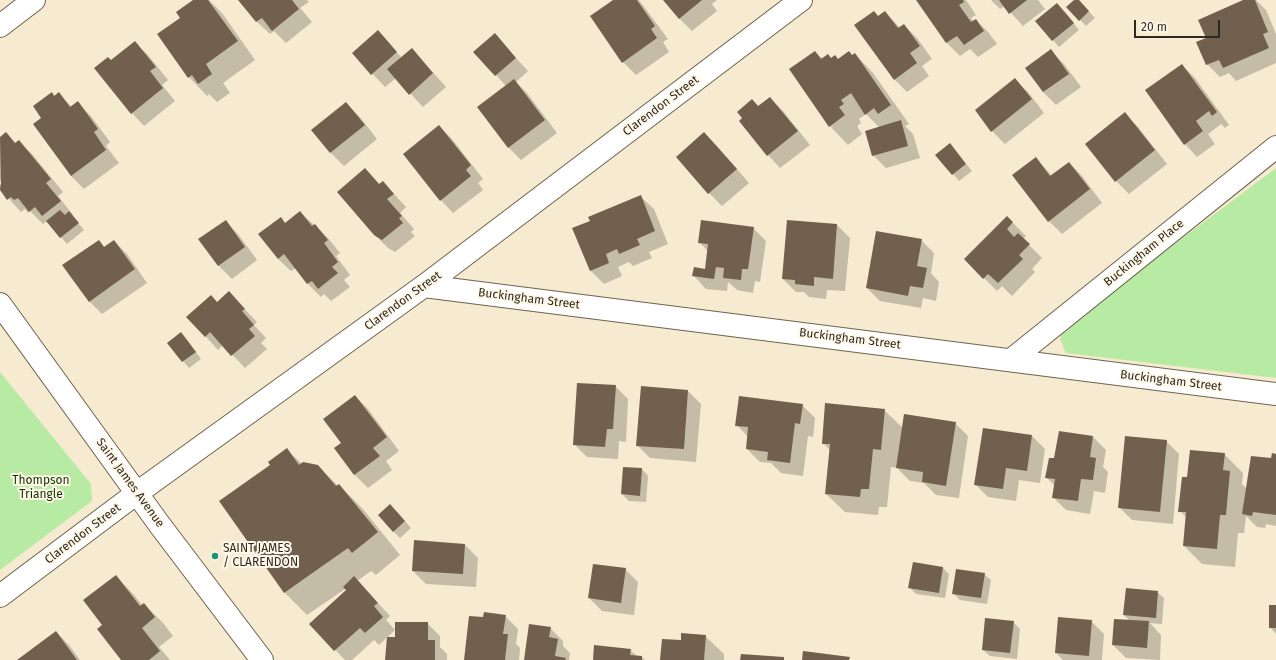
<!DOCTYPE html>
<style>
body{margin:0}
#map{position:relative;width:1276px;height:660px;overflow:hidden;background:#f6ebd1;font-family:"Fira Sans",sans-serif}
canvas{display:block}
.scale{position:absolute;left:1134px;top:20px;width:86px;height:18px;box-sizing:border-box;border:2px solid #2e2920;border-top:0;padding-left:5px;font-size:12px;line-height:14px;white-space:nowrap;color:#2e2920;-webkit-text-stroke:3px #fff8e9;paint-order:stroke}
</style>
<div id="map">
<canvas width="1276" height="660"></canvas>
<div class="scale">20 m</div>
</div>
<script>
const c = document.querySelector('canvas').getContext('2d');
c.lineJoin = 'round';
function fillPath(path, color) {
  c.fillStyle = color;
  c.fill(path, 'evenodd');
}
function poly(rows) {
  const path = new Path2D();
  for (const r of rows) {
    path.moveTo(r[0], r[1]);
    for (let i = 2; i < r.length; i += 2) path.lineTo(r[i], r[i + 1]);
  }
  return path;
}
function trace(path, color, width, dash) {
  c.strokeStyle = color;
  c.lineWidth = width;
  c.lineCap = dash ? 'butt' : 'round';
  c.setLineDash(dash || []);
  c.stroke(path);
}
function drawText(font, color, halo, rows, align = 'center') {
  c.font = font + ' "Fira Sans",sans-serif';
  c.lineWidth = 4;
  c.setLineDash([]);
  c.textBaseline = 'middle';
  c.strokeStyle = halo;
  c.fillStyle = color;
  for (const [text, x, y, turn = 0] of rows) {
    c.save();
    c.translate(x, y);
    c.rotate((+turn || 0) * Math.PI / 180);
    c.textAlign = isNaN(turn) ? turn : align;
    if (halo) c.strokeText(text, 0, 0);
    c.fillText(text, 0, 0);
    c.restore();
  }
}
fillPath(poly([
 [1276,168,1276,378,1066,353,1060,339,1064,327],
 [0,372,91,484,92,501,0,570]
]), '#b7eba4');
fillPath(poly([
 [195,0,209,0,222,13,255,60,223,83,230,93,217,102,209,94,207,96,189,77,181,18],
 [240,0,307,0,309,2,300,8,312,22,286,43,274,31,270,34,257,22],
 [614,0,639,0,668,39,663,42,669,52,636,75,623,62],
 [664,0,717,0,712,4,717,11,692,31,679,18],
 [917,0,966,0,976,15,971,18,974,22,976,20,989,33,997,44,978,57,970,49,960,56,947,43],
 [991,0,1038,0,1045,9,1023,26,1005,6,1000,9],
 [1075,0,1078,0,1095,18,1086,26,1068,7],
 [1246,0,1256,0,1266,10,1276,34,1276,63,1236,81,1229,73,1220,77,1207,64,1207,39],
 [1064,11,1079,30,1059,47,1053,40],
 [885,12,900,28,904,25,917,38,932,59,922,66,929,76,907,92,894,79,879,17],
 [378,32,402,58,412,49,446,87,423,107,396,78,385,87,353,53],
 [495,35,528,71,516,82,527,93,557,133,521,160,508,147,506,86,475,52],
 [135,43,148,55,168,80,162,85,175,101,144,126,132,113,111,61],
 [1051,51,1064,64,1081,87,1056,105,1043,92,1027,68],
 [815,52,823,59,828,55,832,59,835,56,838,59,852,56,855,54,873,73,909,124,905,126,913,134,920,158,886,168,873,155,879,127,866,114,859,119,861,123,857,126,862,134,848,145,830,126],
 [1182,65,1195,78,1229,125,1225,128,1221,124,1208,134,1215,144,1197,157,1185,144],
 [1015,80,1028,92,1044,113,1005,144,992,131],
 [52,93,55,97,59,94,72,107,78,103,91,116,110,142,106,146,119,163,84,189,71,176,43,118],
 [770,98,783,111,810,145,780,168,768,155,743,118,752,100,759,107],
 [346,103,359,116,377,139,344,166,331,153,313,130],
 [1125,114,1138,127,1167,164,1129,194,1116,181],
 [439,126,452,139,483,179,478,183,483,190,453,213,441,200],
 [5,133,16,144,19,142,32,154,63,192,58,196,73,215,72,216,84,230,67,244,47,221,43,224,30,211,28,213,25,209,21,212,0,189,0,185,2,183,0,180,0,138],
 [704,133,717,146,749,183,722,206,709,193,677,157],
 [950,144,972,171,959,181,937,155],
 [1036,158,1052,176,1069,163,1082,176,1102,203,1062,234,1049,221],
 [365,169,380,185,383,182,406,207,400,213,414,229,411,232,415,236,395,252,388,248,374,234],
 [641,197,654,209,668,244,649,252,652,258,633,266,629,262,618,267,622,276,604,284,591,271,574,229,592,222],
 [300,212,328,238,340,253,336,256,350,275,344,280,350,287,331,301,324,294,321,297,308,284,296,268,291,271,278,259,281,218,286,224],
 [1007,217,1026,236,1023,239,1042,258,1032,269,1035,272,1012,296,1002,286,997,291,965,259],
 [225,221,238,234,257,260,232,279,219,266,200,239],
 [788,221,837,225,850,238,845,291,827,290,826,299,809,297,804,292,796,292,783,279],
 [753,228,766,241,760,282,755,281,753,293,737,290,728,282,727,291,706,289,694,276,706,270,708,251,699,242],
 [921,240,934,253,931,273,939,282,936,301,923,298,921,308,880,301,867,288],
 [99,241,105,248,114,241,127,254,147,283,102,314,89,301],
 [229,293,257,322,254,325,266,338,261,343,267,349,245,368,223,345,218,350,188,317,218,303],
 [181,334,187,340,201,359,189,368,168,343],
 [615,386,628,399,626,442,619,441,618,459,587,457,574,444],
 [688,391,701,404,696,462,650,458,637,445],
 [355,396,368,409,399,451,386,461,392,470,368,488,355,475,335,449,342,443],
 [802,405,815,418,813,437,808,436,803,476,781,473,771,463,760,462,747,449,748,437,737,425],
 [884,410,903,428,955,423,968,436,959,498,936,495,924,483,910,481,897,468,891,467,887,507,879,507,878,515,845,512,826,494,830,450,823,443],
 [1032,436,1045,449,1040,483,1019,480,1016,501,988,497,975,484],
 [1093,437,1106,450,1103,467,1108,472,1105,493,1094,491,1090,514,1066,510,1053,497,1055,486,1046,477,1055,460],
 [1166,441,1179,454,1173,524,1132,520,1119,507],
 [287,450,302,464,318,466,338,486,339,485,362,508,400,555,376,575,371,571,357,581,390,616,386,620,395,630,379,645,374,640,352,660,345,660,310,624,347,590,345,589,307,615,284,592,272,466],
 [1224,454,1243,473,1242,484,1247,489,1276,455,1276,526,1266,524,1265,528,1257,527,1246,516,1244,533,1238,533,1235,567,1202,564,1184,546,1187,518,1180,511,1188,478],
 [642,469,648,476,646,502,629,501,622,494],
 [397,512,411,528,400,538,393,531],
 [415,541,465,545,478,558,476,587,426,584,413,571],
 [943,568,949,574,945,598,916,594,909,587],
 [625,569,638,582,634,615,602,611,589,598],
 [984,574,991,580,987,604,960,600,953,593],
 [116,576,134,595,142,605,144,604,163,623,173,636,159,647,170,660,122,660,103,626],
 [1157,592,1164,598,1162,624,1150,623,1161,635,1160,660,1126,658,1113,645,1130,621,1124,615],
 [1276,606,1276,634,1270,627],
 [505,616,518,629,516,644,520,648,519,660,465,660,484,618],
 [1091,621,1104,634,1102,660,1063,660,1056,653],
 [1013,622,1020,629,1017,659,990,656,983,650],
 [427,623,440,636,440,647,447,654,447,660,386,660,396,638],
 [550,628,563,641,563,646,570,653,569,660,525,660],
 [56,632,69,645,80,660,18,660],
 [705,636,724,654,724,660,661,660,682,641],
 [630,650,638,657,642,657,645,660,594,660]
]), '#0003');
fillPath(poly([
 [193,0,208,0,238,41,206,64,212,74,198,84,192,75,188,78,157,34,180,18,176,12],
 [238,0,292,0,299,9,272,31,262,18,256,22],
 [613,0,637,0,655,26,651,29,657,38,622,63,590,16],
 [663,0,702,0,679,19],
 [916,0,963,0,964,2,959,5,971,22,976,19,984,31,964,45,957,36,946,43],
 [999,0,1027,0,1009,14],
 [1074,0,1079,0,1089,11,1079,21,1066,7],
 [1243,0,1255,0,1268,32,1263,34,1269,48,1223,68,1219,60,1206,65,1196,42,1206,38,1198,20],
 [1057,3,1074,23,1052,41,1035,21],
 [874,11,878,16,885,11,898,28,904,24,920,46,910,53,917,63,894,80,854,25],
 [378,30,397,52,371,75,352,53],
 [495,33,516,58,495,76,473,52],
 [135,41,156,67,150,71,163,88,131,114,94,68,108,57,111,60],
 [412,48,433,73,409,95,387,69],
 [1051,49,1069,74,1043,92,1025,68],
 [815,51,821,59,828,54,831,58,835,55,838,59,849,51,852,55,855,53,891,105,878,114,874,108,865,115,851,93,841,100,844,104,839,107,845,115,829,127,789,69],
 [1182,64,1217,112,1212,116,1209,111,1196,121,1203,131,1184,145,1145,90],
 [1015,78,1032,99,991,132,975,110],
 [514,79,545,120,508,148,477,107],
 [52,92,54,96,59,92,70,107,78,101,98,129,94,132,106,150,71,176,33,124,41,118,33,106],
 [770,97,798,131,767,156,739,121,742,118,737,112,752,99,758,106],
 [346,102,365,125,330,153,311,130],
 [1125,112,1155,150,1115,182,1085,144],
 [901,120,908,146,872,156,865,131],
 [439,125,471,165,466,170,471,176,440,201,403,154],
 [6,132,15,143,19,140,51,179,46,183,61,201,42,216,35,207,29,212,18,198,14,200,11,197,7,200,0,190,1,183,0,137],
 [704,132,737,169,708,194,676,157],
 [950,143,966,164,952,175,935,155],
 [1036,157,1050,176,1069,162,1090,189,1048,222,1012,175],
 [365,168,379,184,383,181,394,194,387,199,402,216,399,218,403,223,382,240,374,235,337,192],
 [641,195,655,231,637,239,640,245,619,254,617,249,606,254,609,263,590,271,572,228,590,221,588,217],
 [60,210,65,215,69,211,79,223,60,238,46,221],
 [300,211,312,226,315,224,328,240,324,243,338,262,332,267,338,273,318,289,312,281,307,284,284,254,278,259,258,234,281,217,285,223],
 [1007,216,1013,222,1007,229,1014,237,1018,233,1030,244,1019,255,1023,259,998,283,988,274,983,279,964,259],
 [226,220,245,247,218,266,198,239],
 [701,220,754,227,748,269,742,269,741,280,723,278,724,268,716,267,714,279,692,276,694,267,705,269,708,244,698,243],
 [787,220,837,224,833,279,814,277,814,286,795,284,795,280,782,279],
 [876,231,922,239,917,266,927,268,923,288,910,286,908,296,866,288],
 [99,240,104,247,114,240,135,269,89,302,62,265],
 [229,291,245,309,242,311,254,325,249,329,255,336,231,356,210,332,205,337,186,317,211,295,217,302],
 [181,332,196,352,182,362,167,343],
 [577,383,616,385,613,429,607,429,605,447,573,445],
 [641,386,688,390,684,449,636,446],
 [355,395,387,437,373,448,380,456,354,475,334,448,341,443,323,419],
 [739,396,803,404,800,424,795,423,790,463,767,460,768,452,746,449,748,427,735,426],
 [825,403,885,409,881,450,873,449,869,489,861,489,860,497,825,494,830,444,822,444],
 [904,414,956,422,946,486,922,482,923,472,896,468],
 [983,428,1032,435,1027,471,1006,468,1003,489,974,485],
 [1059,431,1093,436,1090,457,1096,458,1093,480,1081,479,1078,501,1052,498,1055,479,1045,478,1049,458,1054,458],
 [1125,436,1167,440,1160,512,1118,508],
 [287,448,299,465,303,462,318,465,336,486,339,484,378,532,352,553,348,548,284,593,219,501,270,465,268,462],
 [1190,450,1225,453,1223,470,1230,471,1226,515,1220,515,1217,549,1183,546,1186,512,1178,512,1182,477,1187,477],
 [1272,453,1276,454,1276,515,1253,512,1252,516,1242,514,1251,456,1271,458],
 [623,467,642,468,640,496,621,494],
 [390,504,405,521,393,532,378,515],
 [414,540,465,544,463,574,412,571],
 [913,562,943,567,939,593,908,588],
 [593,564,626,568,621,603,588,598],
 [956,569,985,573,981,598,952,594],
 [116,575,140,606,144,603,155,617,142,628,160,651,149,660,121,660,97,629,102,625,83,600],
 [354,576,378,603,374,606,383,617,365,633,360,628,334,651,309,624,346,590,343,587],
 [1126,588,1158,591,1156,618,1123,615],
 [1269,605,1276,605,1276,628,1269,628],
 [484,612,506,615,503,634,508,634,505,660,464,660,469,616,483,617],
 [1058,617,1092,620,1089,656,1055,653],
 [985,618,1014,621,1010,653,982,650],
 [1114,619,1149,621,1147,648,1112,645],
 [395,622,428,622,428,640,435,640,435,660,385,660,387,637,395,637],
 [529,624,551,627,549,637,558,639,555,656,566,658,565,660,524,660],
 [56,631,77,660,17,660],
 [681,633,706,635,704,660,660,660,662,639,681,640],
 [594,645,631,649,630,655,642,656,642,660,593,660],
 [803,651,850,657,849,660,802,660],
 [741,654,784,657,784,660,740,660]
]), '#71604d');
const street = poly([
 [0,26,34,0],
 [424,286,1276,394],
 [1011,360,1276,147],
 [0,596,137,493]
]);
const secondary = poly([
 [0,304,159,524,262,660],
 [137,493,424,286,801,0]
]);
trace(street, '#6e644d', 24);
trace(secondary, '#6e644d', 24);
trace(street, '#fff', 22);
trace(secondary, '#fff', 22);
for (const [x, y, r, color] of [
 [215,556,4,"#18957c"]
]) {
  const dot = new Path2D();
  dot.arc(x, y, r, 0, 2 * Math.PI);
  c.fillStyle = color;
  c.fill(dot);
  trace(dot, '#fff8e9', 1.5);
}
drawText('12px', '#2e2920', '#fff8e9', [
 ["Clarendon Street",661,106,-37],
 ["Buckingham Place",1144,253,-39],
 ["Buckingham Street",529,299,7],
 ["Clarendon Street",403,301,-36],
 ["Buckingham Street",850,339,7],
 ["Buckingham Street",1171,381,7],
 ["Saint James Avenue",130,483,54],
 ["Clarendon Street",83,534,-37]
]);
drawText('12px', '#103400', '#fff8e9', [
 ["Thompson",41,481],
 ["Triangle",41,495]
]);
drawText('12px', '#2e2920', '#fff8e9', [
 ["SAINT JAMES",223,549],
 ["/ CLARENDON",223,563]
], 'left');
</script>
